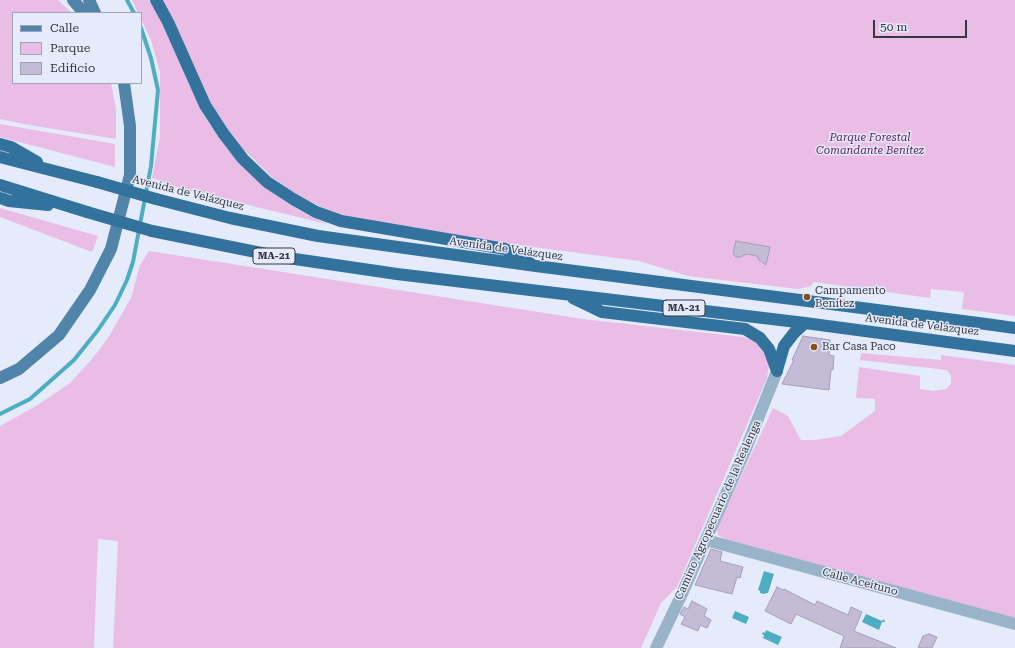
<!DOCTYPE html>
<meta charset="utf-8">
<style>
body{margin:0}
#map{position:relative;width:1015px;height:648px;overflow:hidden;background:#e5ebfb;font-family:"Roboto Serif",serif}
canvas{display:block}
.legend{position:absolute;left:12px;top:12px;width:130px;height:72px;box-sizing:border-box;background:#e5ebfb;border:1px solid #9ea3b1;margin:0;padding:5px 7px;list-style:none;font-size:12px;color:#333741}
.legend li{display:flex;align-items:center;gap:8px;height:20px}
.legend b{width:20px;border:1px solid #9ea3b1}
.scale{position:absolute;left:873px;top:20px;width:94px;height:18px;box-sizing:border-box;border:2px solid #333741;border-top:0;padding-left:5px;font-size:12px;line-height:14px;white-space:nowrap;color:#333741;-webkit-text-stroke:3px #e5ebfb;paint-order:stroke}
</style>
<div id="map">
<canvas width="1015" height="648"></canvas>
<ul class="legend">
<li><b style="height:5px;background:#5084a8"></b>Calle</li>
<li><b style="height:11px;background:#e9bde5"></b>Parque</li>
<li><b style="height:11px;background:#c4bcd6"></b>Edificio</li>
</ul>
<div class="scale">50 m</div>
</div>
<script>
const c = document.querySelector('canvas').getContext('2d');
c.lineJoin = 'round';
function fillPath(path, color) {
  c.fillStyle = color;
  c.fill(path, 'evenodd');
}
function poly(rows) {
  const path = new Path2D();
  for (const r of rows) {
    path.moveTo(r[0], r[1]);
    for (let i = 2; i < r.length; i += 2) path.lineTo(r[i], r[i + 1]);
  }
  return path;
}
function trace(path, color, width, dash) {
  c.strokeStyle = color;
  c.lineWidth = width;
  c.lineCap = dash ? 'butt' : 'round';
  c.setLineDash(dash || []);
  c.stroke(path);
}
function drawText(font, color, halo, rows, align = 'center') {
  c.font = font + ' "Roboto Serif",serif';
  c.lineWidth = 3;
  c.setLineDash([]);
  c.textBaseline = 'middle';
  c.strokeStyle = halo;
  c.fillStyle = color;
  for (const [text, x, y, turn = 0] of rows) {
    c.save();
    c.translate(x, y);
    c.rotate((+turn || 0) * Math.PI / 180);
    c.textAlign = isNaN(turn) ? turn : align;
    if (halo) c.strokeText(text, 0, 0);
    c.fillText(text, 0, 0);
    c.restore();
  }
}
fillPath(poly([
 [0,0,58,0,72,13,13,13,13,83,111,83,116,109,116,139,29,125,0,119],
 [132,0,149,0,161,18,190,86,208,122,228,150,252,175,283,200,308,215,327,224,182,189,152,178,160,137,160,72,151,40,141,19,141,13,138,13],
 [161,0,1015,0,1015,316,962,309,964,292,931,289,930,298,814,282,811,286,798,289,688,276,639,261,473,239,371,222,334,213,299,196,273,178,238,144,214,111],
 [0,124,115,144,115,167,0,137],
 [0,208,98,236,92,252,0,217],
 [149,251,583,319,743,337,755,341,765,350,770,360,767,378,677,587,661,603,641,648,113,648,118,541,98,539,94,648,0,648,0,426,36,406,70,383,92,359,108,338,131,298,140,265],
 [861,353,941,360,941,355,1015,365,1015,618,729,541,718,535,717,528,773,408,788,416,801,440,816,440,841,436,875,411,875,399,856,398,859,367,920,376,920,389,933,391,946,389,951,384,951,376,947,370,860,360]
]), '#e9bde5');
fillPath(poly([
 [764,571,774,574,768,593,766,593,764,594,760,593,760,591,758,590],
 [735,611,749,617,746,624,732,618],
 [866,614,882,621,884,619,885,622,882,622,879,630,862,622],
 [766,630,782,637,778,645,763,638,764,635,762,634,763,632,765,633]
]), '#4eaec1');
trace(poly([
 [127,0,134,13],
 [0,414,30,399,74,360,98,330,115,305,127,280,133,262,151,166,158,90,151,58,141,28]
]), '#4eaec1', 4);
const building = poly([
 [736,241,770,247,766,265,759,260,757,256,747,254,740,257,736,257,733,254,736,241],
 [803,336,830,340,829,355,834,356,833,370,831,369,829,390,782,384,794,360,792,360,803,336],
 [711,549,722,552,720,561,743,567,740,578,737,577,732,594,695,585,711,549],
 [777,587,783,590,784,589,815,605,817,601,848,615,851,607,862,612,854,631,896,648,840,648,844,636,796,614,791,624,765,611,777,587],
 [692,601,707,609,704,616,711,620,707,628,700,625,698,631,681,624,685,617,680,614,684,607,688,609,692,601],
 [929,634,937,637,932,648,918,648,923,636,929,634]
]);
fillPath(building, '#c4bcd6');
trace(building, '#a69eb7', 1);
trace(poly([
 [706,540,1015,624],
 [656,648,681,596,745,451,777,371]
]), '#99b4c8', 12);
trace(poly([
 [73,0,84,13],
 [89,0,95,13],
 [0,378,19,369,59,335,90,290,111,249,130,175,130,126,124,83]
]), '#5084a8', 12);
trace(poly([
 [156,0,168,22,205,105,223,133,243,159,267,182,293,199,316,212,341,221,505,249,530,263],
 [0,144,11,147,37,162],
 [0,157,97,182],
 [0,185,87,212],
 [0,198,9,201,48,205],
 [156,199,230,218,318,236,536,266,986,324,1015,328],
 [152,231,281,257,397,274,805,323,1015,351],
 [573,298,602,312,745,329,760,338,769,349,777,371],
 [777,370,784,346,794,333,805,323]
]), '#32729c', 12);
trace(poly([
 [97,182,156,199],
 [87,212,152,231]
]), '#32729c', 12);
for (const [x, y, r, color] of [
 [807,297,4,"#8d4e14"],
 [814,347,4,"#8d4e14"]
]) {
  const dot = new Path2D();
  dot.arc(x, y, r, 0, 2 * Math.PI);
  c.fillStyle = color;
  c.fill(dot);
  trace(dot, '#e5ebfb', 1.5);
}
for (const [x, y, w] of [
 [274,256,42],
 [684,308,42]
]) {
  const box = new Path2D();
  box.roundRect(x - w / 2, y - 8, w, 16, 3);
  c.fillStyle = '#e5ebfb';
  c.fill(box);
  trace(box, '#333741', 1);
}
drawText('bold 10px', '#333741', null, [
 ["MA-21",274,256],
 ["MA-21",684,308]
]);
drawText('italic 11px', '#5d1c5a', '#e5ebfb', [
 ["Parque Forestal",870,138],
 ["Comandante Benítez",870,151]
]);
drawText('11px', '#333741', '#e5ebfb', [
 ["Avenida de Velázquez",188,193,14],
 ["Avenida de Velázquez",506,249,8],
 ["Avenida de Velázquez",922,325,7],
 ["Camino Agropecuario de la Realenga",718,510,-66],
 ["Calle Aceituno",860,582,15]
]);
drawText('11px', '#333741', '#e5ebfb', [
 ["Campamento",815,291],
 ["Benítez",815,304],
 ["Bar Casa Paco",822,347]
], 'left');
</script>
